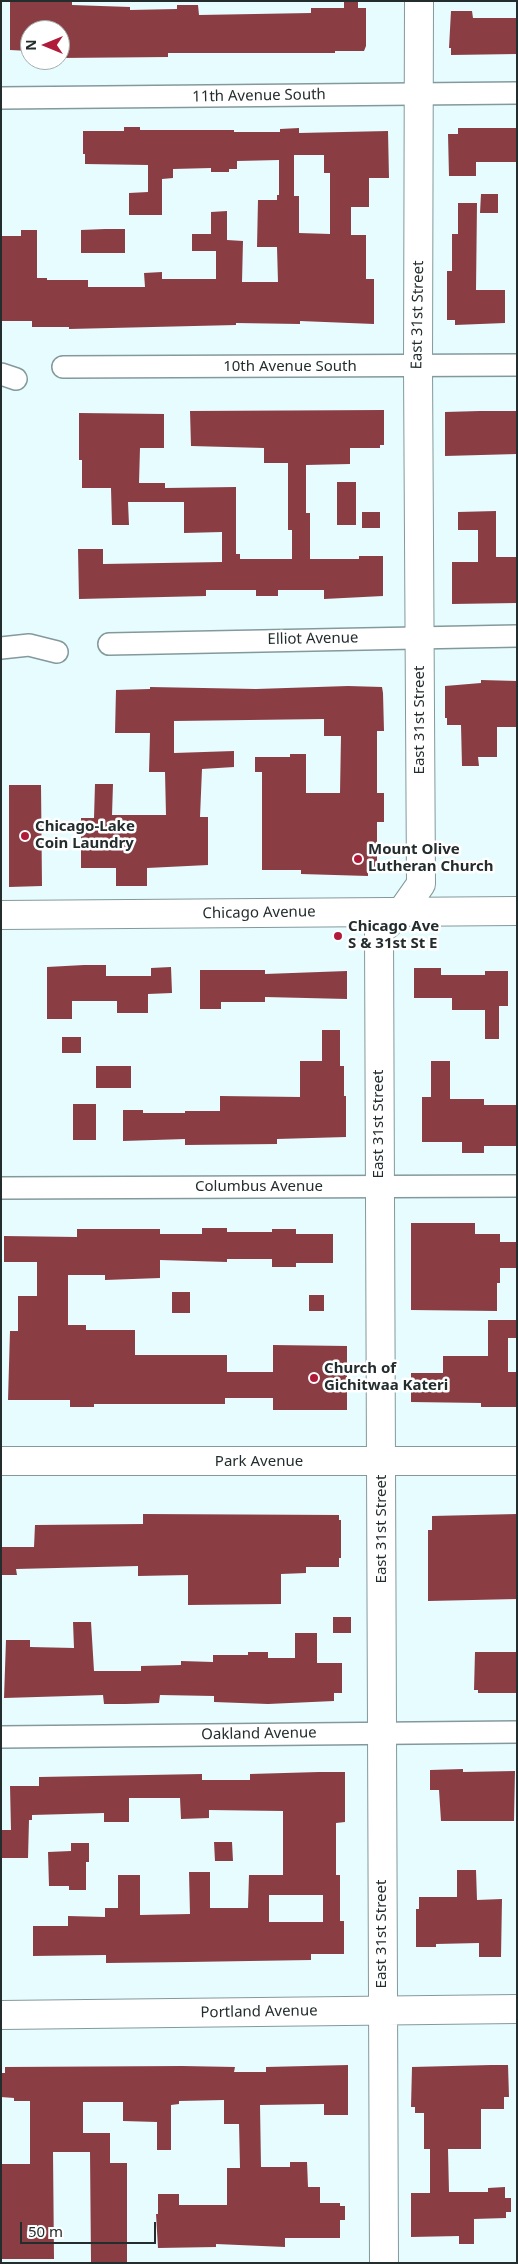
<!DOCTYPE html>
<style>
body{margin:0}
#map{position:relative;width:518px;height:2264px;overflow:hidden;background:#e6fcfe;font-family:"Noto Sans",sans-serif}
canvas{display:block}
.frame{position:absolute;inset:0;border:2px solid #242d2e;pointer-events:none}
.north{position:absolute;left:20px;top:20px;width:50px;height:50px;box-sizing:border-box;background:#fff;border:1px solid #a7abab;border-radius:50%;rotate:270deg;font-size:14px;font-weight:700;line-height:20px;text-align:center;color:#242d2e}
.north::after{content:'';display:block;margin:auto;width:18px;height:22px;background:#af1b39;clip-path:polygon(50% 0,100% 100%,50% 72%,0 100%)}
.scale{position:absolute;left:20px;top:2222px;width:136px;height:22px;box-sizing:border-box;border:2px solid #242d2e;border-top:0;padding-left:6px;font-size:15px;line-height:18px;white-space:nowrap;color:#242d2e;-webkit-text-stroke:4px #fff;paint-order:stroke}
</style>
<div id="map">
<canvas width="518" height="2264"></canvas>
<div class="frame"></div>
<div class="north">N</div>
<div class="scale">50 m</div>
</div>
<script>
const c = document.querySelector('canvas').getContext('2d');
c.lineJoin = 'round';
function fillPath(path, color) {
  c.fillStyle = color;
  c.fill(path, 'evenodd');
}
function poly(rows) {
  const path = new Path2D();
  for (const r of rows) {
    path.moveTo(r[0], r[1]);
    for (let i = 2; i < r.length; i += 2) path.lineTo(r[i], r[i + 1]);
  }
  return path;
}
function trace(path, color, width, dash) {
  c.strokeStyle = color;
  c.lineWidth = width;
  c.lineCap = dash ? 'butt' : 'round';
  c.setLineDash(dash || []);
  c.stroke(path);
}
function drawText(font, color, halo, rows, align = 'center') {
  c.font = font + ' "Noto Sans",sans-serif';
  c.lineWidth = 5;
  c.setLineDash([]);
  c.textBaseline = 'middle';
  c.strokeStyle = halo;
  c.fillStyle = color;
  for (const [text, x, y, turn = 0] of rows) {
    c.save();
    c.translate(x, y);
    c.rotate((+turn || 0) * Math.PI / 180);
    c.textAlign = isNaN(turn) ? turn : align;
    if (halo) c.strokeText(text, 0, 0);
    c.fillText(text, 0, 0);
    c.restore();
  }
}
fillPath(poly([
 [10,1,72,1,72,5,130,7,130,10,177,9,177,5,198,5,199,15,311,13,311,8,344,8,344,1,358,1,358,8,366,8,366,46,364,51,335,51,335,53,168,53,168,57,60,58,60,30,30,30,30,51,10,50],
 [451,11,472,11,473,18,517,18,517,54,451,55,451,48,449,48],
 [124,127,140,127,140,130,234,130,234,132,280,132,280,129,299,128,299,133,388,131,389,178,369,178,369,207,351,207,351,235,366,235,366,279,374,279,374,324,300,321,300,324,236,323,236,325,69,329,69,327,32,327,32,321,1,321,1,236,21,236,21,230,37,230,37,278,47,278,47,280,88,280,88,287,145,287,144,273,162,272,162,279,216,279,216,251,192,251,192,234,211,234,211,212,227,211,227,240,243,241,242,282,278,282,277,247,257,247,258,200,277,200,277,195,279,195,279,160,237,161,237,169,229,169,229,172,211,172,211,168,173,169,173,178,162,179,162,215,129,215,129,193,148,192,148,165,85,164,85,154,83,154,83,131,124,131],
 [294,155,324,155,324,173,330,173,330,234,299,233,299,196,294,196],
 [458,128,517,128,517,162,476,162,476,176,449,176,448,134,458,134],
 [481,194,498,194,498,213,480,213],
 [458,203,477,203,476,290,505,290,505,323,455,325,455,320,447,320,447,271,452,271,452,234,458,234],
 [105,229,125,229,125,253,81,253,81,230],
 [384,410,384,445,380,445,380,448,350,448,350,464,306,465,306,513,310,513,310,559,359,559,359,556,383,556,383,596,324,599,324,590,278,590,278,596,256,596,256,590,206,590,206,596,79,599,78,549,103,549,103,564,222,562,222,532,184,533,184,502,128,502,129,525,112,525,111,488,82,488,82,460,79,460,79,413,164,414,164,448,140,448,139,483,165,483,165,488,236,487,236,554,240,554,240,559,292,559,292,530,288,530,288,463,264,463,264,448,191,446,190,411],
 [480,411,517,411,517,454,445,456,445,412],
 [337,482,356,482,356,525,337,525],
 [496,511,496,557,517,557,517,603,452,604,452,562,478,562,478,530,458,530,458,512],
 [362,512,380,512,380,528,362,528],
 [481,680,517,681,517,727,497,727,497,757,478,757,479,766,462,766,461,725,447,725,447,718,445,718,445,686,481,683],
 [348,686,382,687,383,693,384,731,377,731,377,793,384,793,384,822,377,822,377,868,368,870,368,876,301,874,301,870,262,870,262,772,255,772,255,757,290,757,290,754,306,754,306,793,340,793,341,736,324,736,324,719,174,721,174,753,234,751,234,767,202,769,200,817,208,817,208,865,147,868,147,886,116,886,116,868,81,868,81,818,94,818,95,784,113,784,112,815,166,815,165,772,149,772,150,733,115,733,116,690,150,689,150,687,256,689],
 [9,785,41,785,42,886,9,887],
 [84,965,106,965,106,976,151,976,151,968,171,967,172,993,148,994,148,1013,117,1013,117,1001,72,1001,72,1019,47,1019,47,967],
 [414,968,441,968,441,975,485,975,485,971,508,971,508,1006,499,1006,499,1039,485,1039,485,1010,452,1010,452,998,414,998],
 [200,970,265,970,265,974,347,971,347,999,265,997,265,1002,221,1002,221,1009,200,1009],
 [322,1030,340,1030,340,1066,344,1066,344,1096,346,1096,346,1137,277,1139,277,1144,185,1145,185,1139,123,1141,123,1110,143,1110,143,1113,185,1113,185,1111,220,1111,220,1096,300,1097,300,1061,322,1061],
 [62,1037,81,1037,81,1053,62,1053],
 [431,1061,450,1061,450,1099,484,1099,484,1105,516,1105,516,1146,484,1146,484,1153,462,1153,462,1142,422,1142,422,1097,431,1097],
 [96,1066,131,1066,131,1088,96,1088],
 [73,1104,96,1104,96,1140,73,1140],
 [411,1223,475,1223,475,1234,500,1234,500,1242,517,1242,517,1268,500,1268,500,1283,497,1283,497,1311,411,1310],
 [202,1228,227,1228,227,1232,272,1232,272,1229,296,1229,296,1234,333,1234,333,1263,296,1263,296,1267,272,1267,272,1259,227,1259,227,1262,160,1260,160,1278,105,1280,105,1275,68,1275,68,1325,86,1325,86,1330,135,1330,135,1355,227,1355,227,1372,273,1372,273,1345,347,1346,347,1410,273,1410,273,1398,225,1398,225,1404,94,1404,94,1407,70,1407,70,1400,8,1400,10,1331,18,1331,18,1296,37,1296,37,1262,4,1262,4,1236,77,1237,77,1229,160,1229,160,1234,202,1234],
 [172,1292,190,1292,190,1313,172,1313],
 [309,1295,324,1295,324,1311,309,1311],
 [488,1320,517,1320,517,1338,508,1338,508,1372,517,1372,517,1407,481,1407,481,1403,411,1402,411,1373,443,1373,443,1356,488,1356],
 [143,1514,339,1515,339,1520,341,1520,341,1558,339,1558,339,1567,306,1567,306,1573,281,1574,281,1604,188,1605,188,1575,138,1576,138,1566,16,1569,17,1575,1,1575,1,1547,34,1547,35,1525,143,1524],
 [517,1514,517,1599,428,1601,428,1530,432,1530,432,1516],
 [333,1617,351,1617,351,1633,333,1633],
 [73,1622,91,1622,94,1671,141,1671,141,1666,181,1665,181,1661,213,1662,213,1655,248,1655,248,1652,268,1652,268,1658,295,1658,295,1633,317,1633,317,1663,342,1663,342,1693,334,1693,334,1701,268,1704,214,1702,214,1696,160,1695,159,1703,126,1704,104,1704,103,1695,4,1698,6,1640,30,1640,30,1647,74,1648],
 [475,1652,517,1652,517,1693,478,1693,478,1690,474,1690],
 [463,1769,463,1772,515,1771,514,1821,441,1821,439,1790,430,1790,430,1770],
 [319,1772,345,1772,345,1822,336,1823,336,1875,340,1875,340,1921,344,1921,344,1954,311,1954,311,1960,188,1962,106,1963,106,1955,33,1956,33,1926,68,1926,68,1916,105,1917,105,1908,118,1908,118,1875,140,1875,140,1915,190,1914,189,1872,210,1872,210,1908,248,1908,249,1875,283,1875,283,1811,209,1810,209,1818,181,1819,180,1798,129,1798,129,1822,104,1822,104,1813,32,1815,32,1820,29,1820,28,1858,1,1858,1,1830,11,1830,10,1786,39,1786,39,1777,202,1774,202,1780,250,1780,250,1774],
 [269,1895,323,1895,323,1922,269,1922],
 [214,1842,232,1842,233,1861,215,1861],
 [71,1843,89,1843,89,1862,86,1862,86,1890,69,1890,69,1886,49,1886,48,1852,71,1851],
 [457,1870,476,1870,477,1900,502,1899,501,1957,479,1957,479,1943,436,1944,436,1947,416,1947,416,1909,419,1909,419,1897,457,1897],
 [348,2065,348,2115,324,2115,324,2104,260,2105,261,2167,290,2167,290,2162,307,2162,308,2187,320,2187,320,2203,340,2203,340,2206,345,2206,345,2220,340,2220,340,2238,285,2238,285,2247,216,2244,216,2247,158,2248,156,2214,158,2214,158,2194,179,2194,179,2205,227,2205,227,2168,240,2168,239,2124,224,2124,224,2100,179,2101,179,2104,171,2105,171,2150,157,2150,157,2122,123,2121,123,2102,83,2102,83,2133,110,2133,110,2163,127,2163,127,2262,91,2262,90,2152,53,2152,54,2259,1,2259,1,2164,30,2164,30,2101,14,2101,14,2098,1,2097,1,2073,5,2073,5,2067,182,2066,235,2067,234,2072,266,2072,266,2067],
 [491,2065,508,2065,509,2097,504,2097,504,2109,481,2109,481,2149,448,2149,449,2192,488,2192,488,2188,505,2187,505,2198,511,2198,511,2212,506,2212,506,2218,474,2219,474,2244,459,2244,459,2236,411,2237,411,2193,430,2193,430,2149,424,2149,424,2113,415,2113,415,2107,411,2107,412,2067]
]), '#8b3d44');
const street = poly([
 [1,98,517,93],
 [63,367,517,365],
 [1,374,16,379],
 [109,644,517,636],
 [1,648,29,645,57,652],
 [1,1188,517,1186],
 [1,1737,517,1732]
]);
const secondary = poly([
 [1,915,517,911],
 [1,1461,517,1461],
 [1,2015,517,2009],
 [384,2263,379,932,402,911,421,884,418,367,419,1]
]);
trace(street, '#84999b', 24);
trace(secondary, '#84999b', 30);
trace(street, '#fff', 21);
trace(secondary, '#fff', 28);
for (const [x, y, r, color] of [
 [25,836,5,"#af1b39"],
 [358,859,5,"#af1b39"],
 [338,936,5,"#af1b39"],
 [314,1378,5,"#af1b39"]
]) {
  const dot = new Path2D();
  dot.arc(x, y, r, 0, 2 * Math.PI);
  c.fillStyle = color;
  c.fill(dot);
  trace(dot, '#fff', 2);
}
drawText('15px', '#242d2e', '#fff', [
 ["11th Avenue South",259,96,-1],
 ["East 31st Street",418,315,-89],
 ["10th Avenue South",290,367],
 ["Elliot Avenue",313,639,-1],
 ["East 31st Street",420,720,-90],
 ["Chicago Avenue",259,913,-1],
 ["East 31st Street",379,1124,-90],
 ["Columbus Avenue",259,1187],
 ["Park Avenue",259,1462],
 ["East 31st Street",382,1529,-90],
 ["Oakland Avenue",259,1734,-1],
 ["East 31st Street",382,1934,-90],
 ["Portland Avenue",259,2012,-1]
]);
drawText('bold 15px', '#242d2e', '#fff', [
 ["Chicago-Lake",35,827],
 ["Coin Laundry",35,844],
 ["Mount Olive",368,850],
 ["Lutheran Church",368,867],
 ["Chicago Ave",348,927],
 ["S & 31st St E",348,944],
 ["Church of",324,1369],
 ["Gichitwaa Kateri",324,1386]
], 'left');
</script>
